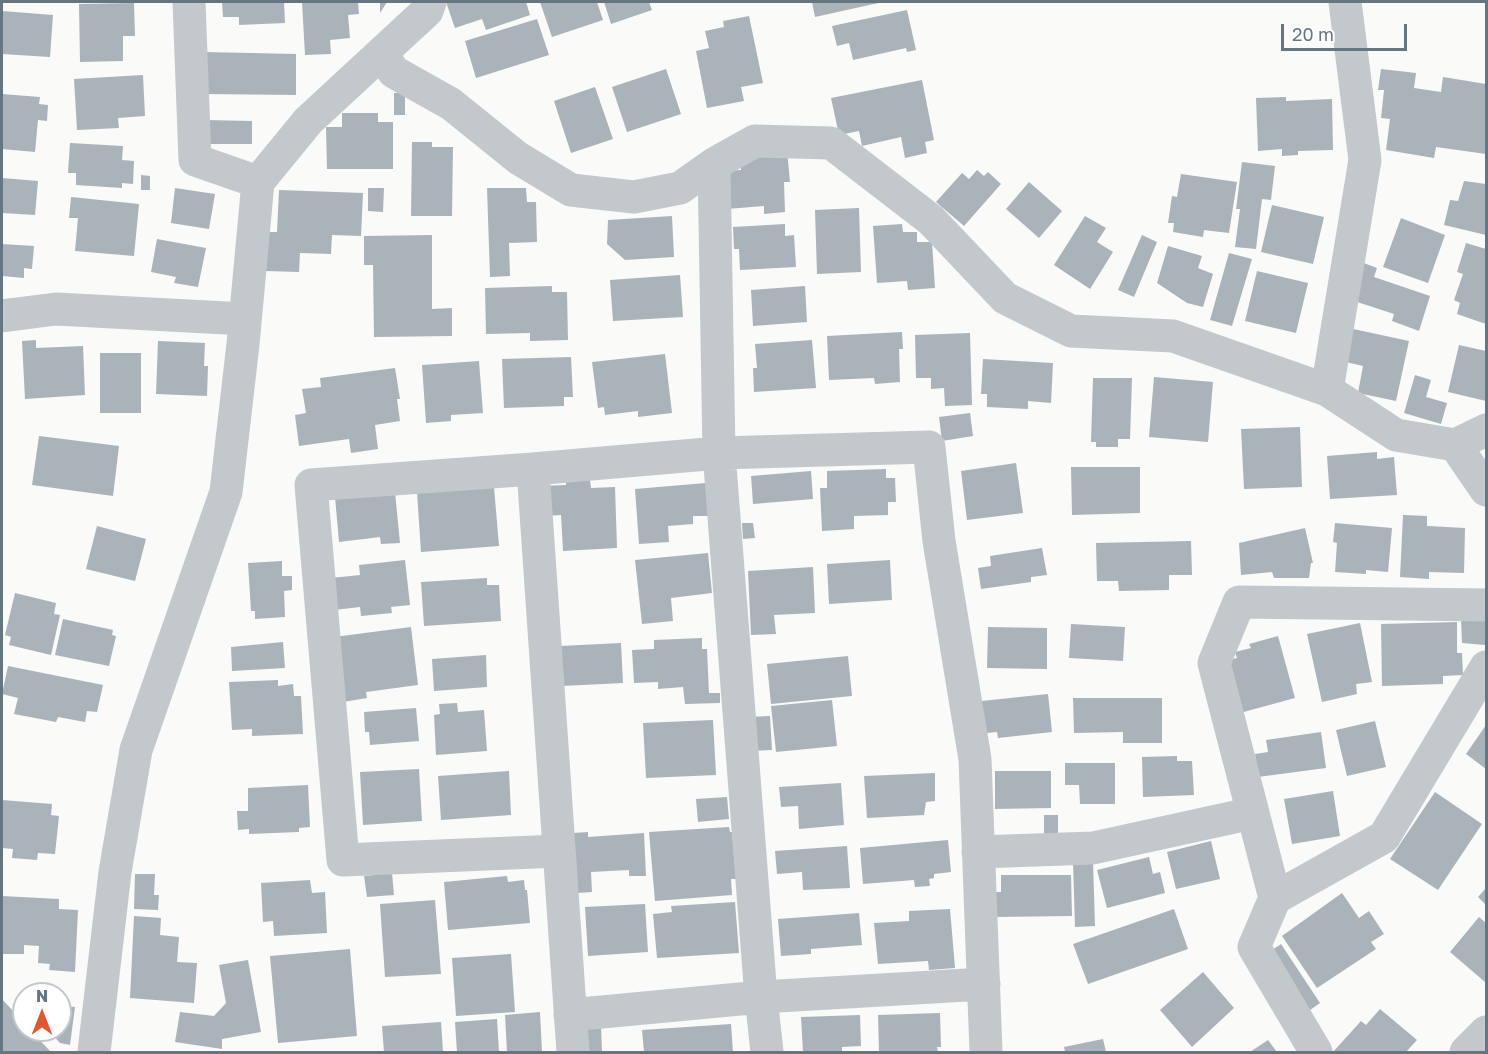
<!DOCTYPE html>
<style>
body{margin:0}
#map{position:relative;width:1488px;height:1054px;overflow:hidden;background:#fafaf8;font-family:"Golos Text",sans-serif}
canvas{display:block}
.frame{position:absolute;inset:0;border:3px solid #657683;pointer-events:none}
.north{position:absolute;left:12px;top:982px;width:60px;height:60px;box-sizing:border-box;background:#fff;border:2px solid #c1c8cd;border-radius:50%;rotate:0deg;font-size:16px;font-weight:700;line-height:24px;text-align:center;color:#657683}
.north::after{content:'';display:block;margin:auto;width:21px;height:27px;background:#e4572e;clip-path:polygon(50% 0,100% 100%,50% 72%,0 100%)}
.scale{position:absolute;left:1281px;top:24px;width:126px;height:27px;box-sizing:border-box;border:3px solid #657683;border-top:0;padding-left:8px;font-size:18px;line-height:21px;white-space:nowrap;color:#657683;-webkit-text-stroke:4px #fff;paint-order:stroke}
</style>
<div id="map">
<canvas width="1488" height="1054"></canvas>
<div class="frame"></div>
<div class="north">N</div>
<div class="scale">20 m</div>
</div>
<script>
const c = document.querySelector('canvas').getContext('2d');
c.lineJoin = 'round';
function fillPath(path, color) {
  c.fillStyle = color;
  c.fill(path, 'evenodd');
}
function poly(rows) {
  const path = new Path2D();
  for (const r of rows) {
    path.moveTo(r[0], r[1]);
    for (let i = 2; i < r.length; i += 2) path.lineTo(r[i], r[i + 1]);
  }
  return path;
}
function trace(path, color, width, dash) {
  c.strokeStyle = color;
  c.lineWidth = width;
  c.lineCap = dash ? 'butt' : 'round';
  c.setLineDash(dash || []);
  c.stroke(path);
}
fillPath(poly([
 [222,2,284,2,285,23,239,25,239,17,223,17],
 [302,2,358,2,359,14,348,15,350,38,330,40,331,54,305,55],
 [380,2,387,2,380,13],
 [446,2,526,2,530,15,486,30,482,19,455,28],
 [540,2,597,2,603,20,552,37],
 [604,2,649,2,652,10,611,24],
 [812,2,883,2,815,17],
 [134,3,135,36,123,36,123,61,80,62,79,4],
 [907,10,916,50,907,52,906,48,853,60,849,43,837,46,832,26],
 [2,11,53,15,50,57,2,54],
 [749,16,763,83,741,87,744,101,707,108,696,51,709,48,705,31,724,27,723,21],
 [537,19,549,55,476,78,465,41],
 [204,52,296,54,296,95,204,94],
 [666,69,681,114,627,132,612,87],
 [1381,69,1416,73,1414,88,1441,92,1443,77,1486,84,1486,154,1436,147,1434,158,1386,150,1390,119,1381,118,1384,90,1378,90],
 [143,75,145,116,118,118,119,128,77,130,74,79],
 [922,80,934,140,925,142,927,153,905,158,901,137,862,146,859,131,839,135,831,98],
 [595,87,613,139,571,153,554,101],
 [394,93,405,93,405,115,394,115],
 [2,94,40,97,39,104,48,105,47,121,38,120,35,152,2,149],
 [1286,97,1286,101,1332,99,1333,150,1298,151,1298,155,1282,156,1282,149,1258,151,1256,98],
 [342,113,378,113,378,122,393,122,393,169,327,169,326,127,342,127],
 [205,120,252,121,252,144,205,144],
 [412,142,432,142,432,147,453,147,452,216,411,216],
 [70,143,123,146,122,160,134,161,133,184,122,183,122,188,76,185,76,173,68,173],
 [787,150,790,182,784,182,785,212,764,214,764,206,727,209,724,171,741,170,741,164,747,155],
 [1242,162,1275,166,1271,200,1262,199,1256,249,1235,247,1240,209,1236,209],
 [977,170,984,176,988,172,1001,184,964,226,936,202,962,173,969,179],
 [1181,174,1237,182,1229,233,1204,230,1203,237,1173,232,1174,223,1168,223,1172,196,1177,197],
 [141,175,150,176,150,190,141,190],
 [2,178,38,181,35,215,2,213],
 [1464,181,1486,184,1486,235,1444,225,1450,200,1458,201],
 [1029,182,1062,211,1039,238,1006,209],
 [175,188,215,194,209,229,171,223],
 [368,188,384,188,383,212,368,211],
 [487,188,526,188,527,202,536,202,537,242,509,243,510,276,490,277],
 [279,190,363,193,361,236,332,235,331,254,300,253,299,272,266,271,268,232,277,232],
 [71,197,139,204,134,256,75,251,78,218,69,218],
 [1272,205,1324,217,1313,264,1261,252],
 [859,208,861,272,817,274,815,210],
 [672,216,674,257,625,260,607,244,608,220],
 [1085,216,1106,228,1097,242,1113,252,1090,289,1054,265],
 [1401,218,1445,235,1428,283,1383,267],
 [785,224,785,236,794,235,796,267,740,270,739,249,734,249,733,227],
 [902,224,903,232,917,232,917,242,932,242,935,288,908,290,907,281,877,283,873,226],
 [432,235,432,309,452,308,452,336,374,337,373,265,364,265,364,236],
 [1142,235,1157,242,1134,297,1118,290],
 [157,239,206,248,198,287,174,283,176,277,151,272],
 [1466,243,1486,249,1486,324,1457,314,1460,303,1454,300,1463,274,1457,272],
 [2,244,34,246,32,269,24,268,24,278,2,276],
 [1168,246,1202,256,1198,268,1213,274,1203,307,1187,303,1157,283],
 [1229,253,1252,259,1232,326,1210,320],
 [1361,262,1377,268,1374,277,1430,296,1419,331,1392,321,1394,314,1348,299],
 [1257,271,1308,283,1296,333,1245,321],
 [680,275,683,317,613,321,610,280],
 [552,286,552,292,567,292,568,340,530,341,530,333,486,334,485,288],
 [805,286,807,322,753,326,751,290],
 [1344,327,1409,341,1396,401,1358,393,1363,366,1337,360],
 [902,332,903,349,899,349,900,382,875,384,874,378,829,380,827,336],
 [970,333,972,405,945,406,944,388,931,389,931,378,916,378,915,335],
 [36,340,36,348,83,346,85,395,25,399,22,341],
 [812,340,816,388,754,392,753,368,757,368,755,344],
 [158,341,205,343,204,366,208,366,207,396,156,394],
 [1459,345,1486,351,1486,401,1448,392],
 [100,353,141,353,141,413,100,413],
 [665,354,672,413,638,417,638,411,605,415,604,407,598,408,592,362],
 [571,357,573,397,564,397,564,406,504,408,502,359],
 [983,359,1053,363,1051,403,1028,401,1028,409,987,407,987,394,981,394],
 [479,361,483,413,451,415,451,421,426,423,422,365],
 [395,368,400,399,397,399,400,421,375,425,378,449,351,453,349,439,299,446,295,415,306,413,302,389,321,387,320,378],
 [1415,375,1431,380,1426,397,1447,403,1441,424,1404,413],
 [1154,377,1213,382,1208,442,1149,437],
 [1093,378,1132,378,1130,439,1118,439,1118,447,1096,447,1096,442,1091,442],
 [970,413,973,436,942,441,939,417],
 [1300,427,1302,487,1244,489,1241,429],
 [39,436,119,446,113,496,32,485],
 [1377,452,1377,459,1394,457,1397,495,1330,499,1327,456],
 [1016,463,1023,513,967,520,961,471],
 [1071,467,1140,467,1140,513,1072,515],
 [886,469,886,478,895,478,896,502,888,502,888,515,854,516,854,529,822,531,820,488,827,488,827,471],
 [811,471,813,499,753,504,751,476],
 [590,480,591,488,615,487,617,548,563,551,561,515,544,516,543,486,566,485,566,481],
 [706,483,708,516,693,516,693,524,668,526,669,542,639,544,635,489],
 [494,487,499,546,421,552,417,492],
 [395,492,400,543,381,544,380,537,339,542,335,497],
 [1403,515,1427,516,1427,526,1465,528,1464,573,1429,572,1429,579,1400,577],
 [742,523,753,523,755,538,743,539],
 [1335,523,1392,528,1388,572,1366,570,1366,574,1335,572,1337,543,1333,542],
 [97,526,146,539,135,581,86,569],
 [1305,528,1313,563,1311,563,1309,578,1274,578,1272,572,1241,575,1239,543],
 [1191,541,1192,575,1169,575,1169,590,1119,591,1118,581,1097,581,1096,543],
 [1042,548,1047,575,1031,577,1031,582,981,589,978,568,991,566,990,556],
 [708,553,712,593,671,598,673,621,642,624,635,560],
 [405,560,410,605,391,607,392,613,361,616,360,607,334,610,331,578,360,575,359,565],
 [890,560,892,600,829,604,827,564],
 [282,561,282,576,292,576,292,590,284,591,285,617,255,619,255,611,251,611,248,563],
 [813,567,815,613,774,615,776,634,751,635,748,571],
 [487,578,487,585,499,585,501,621,424,626,421,582],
 [15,593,56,603,54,614,60,615,51,655,9,645,11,637,5,635],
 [63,619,113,630,112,635,116,636,109,666,55,655],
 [1461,619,1486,619,1485,645,1462,643],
 [1457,622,1457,653,1462,653,1463,675,1443,676,1443,684,1382,686,1381,624],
 [1360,623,1372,682,1356,684,1357,694,1322,702,1307,634],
 [1071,624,1125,627,1123,661,1069,658],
 [411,627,418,685,366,692,367,698,343,702,334,637],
 [988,627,1047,628,1047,669,987,668],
 [1278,636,1295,698,1240,713,1226,661,1237,658,1235,652,1251,648,1249,644],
 [702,638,702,649,707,649,709,693,720,693,720,703,685,704,683,687,658,689,658,682,634,683,632,650,654,649,654,640],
 [283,642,285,668,232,671,231,647],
 [621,643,623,683,562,686,560,646],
 [486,655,487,687,434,691,432,659],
 [848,656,852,696,771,704,767,664],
 [8,666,103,685,97,712,87,711,85,722,58,717,56,722,14,714,18,698,2,694],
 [278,680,278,686,293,684,294,696,301,696,303,734,252,736,252,729,232,730,229,682],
 [1048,694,1052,732,998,738,997,732,976,734,972,702],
 [1073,698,1162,698,1162,743,1123,743,1123,732,1074,733],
 [832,700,837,746,776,752,771,706],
 [457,703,458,712,484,710,487,751,436,755,434,715,440,714,439,704],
 [416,708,419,741,370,745,369,732,365,732,364,712],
 [770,716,772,750,751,751,749,717],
 [713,720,716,775,646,778,643,723],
 [1375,721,1386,767,1347,776,1336,730],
 [1486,725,1486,769,1466,754],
 [1321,732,1326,768,1258,777,1255,754,1268,752,1266,740],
 [1177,756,1177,761,1192,761,1194,795,1143,797,1142,757],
 [1065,763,1115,763,1115,804,1080,804,1079,785,1065,785],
 [419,769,422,821,363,825,360,772],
 [509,771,511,815,441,820,438,776],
 [995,771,1051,771,1051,808,995,809],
 [935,773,935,801,926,802,924,815,867,818,864,776],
 [841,783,844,825,799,829,798,806,781,807,779,787],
 [308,785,310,827,299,828,299,832,249,834,249,829,238,830,237,811,248,811,248,788],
 [1333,791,1340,836,1292,844,1284,799],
 [1435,792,1482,824,1438,890,1390,859],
 [727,797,729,819,698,822,696,799],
 [2,800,52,804,51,815,59,816,55,854,38,853,37,860,12,858,13,849,2,848],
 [1044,815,1058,815,1058,834,1044,834],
 [729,827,730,832,732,832,736,879,731,879,732,895,655,901,649,832],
 [588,832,588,837,644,833,646,876,629,876,629,870,591,872,592,892,577,893,573,833],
 [948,840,951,872,934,874,934,878,929,879,930,886,915,887,914,880,863,884,860,848],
 [1211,841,1220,879,1176,889,1167,852],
 [847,846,850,888,803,890,802,872,777,874,775,851],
 [1149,857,1153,874,1160,872,1165,893,1107,908,1097,870],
 [1093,861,1095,926,1075,927,1073,862],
 [392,873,394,895,367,897,364,876],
 [135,874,155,874,154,895,159,895,158,910,134,909],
 [1001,875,1071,875,1072,916,995,917,994,892,1001,892],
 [507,876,508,882,524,880,525,890,527,890,530,923,448,930,444,882],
 [310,880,312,893,325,892,327,933,274,936,273,921,263,922,261,883],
 [1486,888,1486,905,1478,897],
 [1342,893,1359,918,1369,911,1384,934,1371,942,1376,949,1317,988,1282,936],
 [2,896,59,899,59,909,78,910,75,972,49,970,50,964,38,963,39,946,24,945,24,954,2,954],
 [435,900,441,974,385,977,380,904],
 [735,902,739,953,657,958,653,914,672,912,671,906],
 [645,904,648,952,588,956,585,907],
 [950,909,955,968,929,970,928,961,878,964,874,923,909,921,909,911],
 [1174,909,1188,949,1088,984,1073,944],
 [859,913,862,945,811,949,811,954,781,956,778,919],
 [134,916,161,918,160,935,179,937,177,962,197,963,194,1003,130,998],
 [1479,917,1486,923,1485,982,1450,952],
 [1281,944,1320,1003,1303,1015,1263,956],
 [350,949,357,1036,278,1043,270,956],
 [511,954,515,1012,456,1016,452,958],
 [248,960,261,1032,222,1039,222,1049,175,1042,180,1012,214,1016,226,1003,219,965],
 [1203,972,1234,1008,1192,1047,1160,1010],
 [2,999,24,1023,24,1030,30,1030,51,1052,2,1052],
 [60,1006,75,1007,70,1045,60,1043,48,1030,60,1030],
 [1380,1009,1417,1040,1406,1052,1333,1052,1361,1021,1366,1025],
 [540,1012,542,1052,507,1052,505,1015],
 [940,1013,941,1047,937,1047,938,1052,879,1052,878,1015],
 [860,1015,861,1046,842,1047,842,1052,803,1052,801,1017],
 [497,1019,499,1052,457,1052,455,1022],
 [441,1022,443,1052,384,1052,382,1026],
 [731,1024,733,1052,644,1052,642,1030],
 [578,1026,601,1026,602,1052,579,1052],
 [1103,1039,1106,1052,1065,1052,1064,1047],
 [1268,1040,1277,1052,1250,1052]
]), '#aab3b9');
trace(poly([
 [189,2,195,160,258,182],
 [381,54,394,72,451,104,518,158,571,190,634,197,680,188,714,164],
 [2,316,56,309,245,319],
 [1327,390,1365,160,1345,2],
 [1455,445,1486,490],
 [533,469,311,485,343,860,559,851],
 [978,852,1093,848,1253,813],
 [1275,898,1214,663,1239,602,1486,605],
 [570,1015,761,997,984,984],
 [94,1052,115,872,136,750,226,492,243,344,258,182,308,121,427,11,430,2],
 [573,1052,533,469,719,453,761,997,767,1052],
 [986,1052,975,759,939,541,929,447,719,453,714,164,755,141,831,143,931,220,1005,298,1071,331,1173,336,1327,390,1396,435,1455,445,1486,430],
 [1316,1052,1254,947,1275,898,1384,837,1486,667],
 [1466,1052,1486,1032]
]), '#c3c8cc', 33);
</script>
